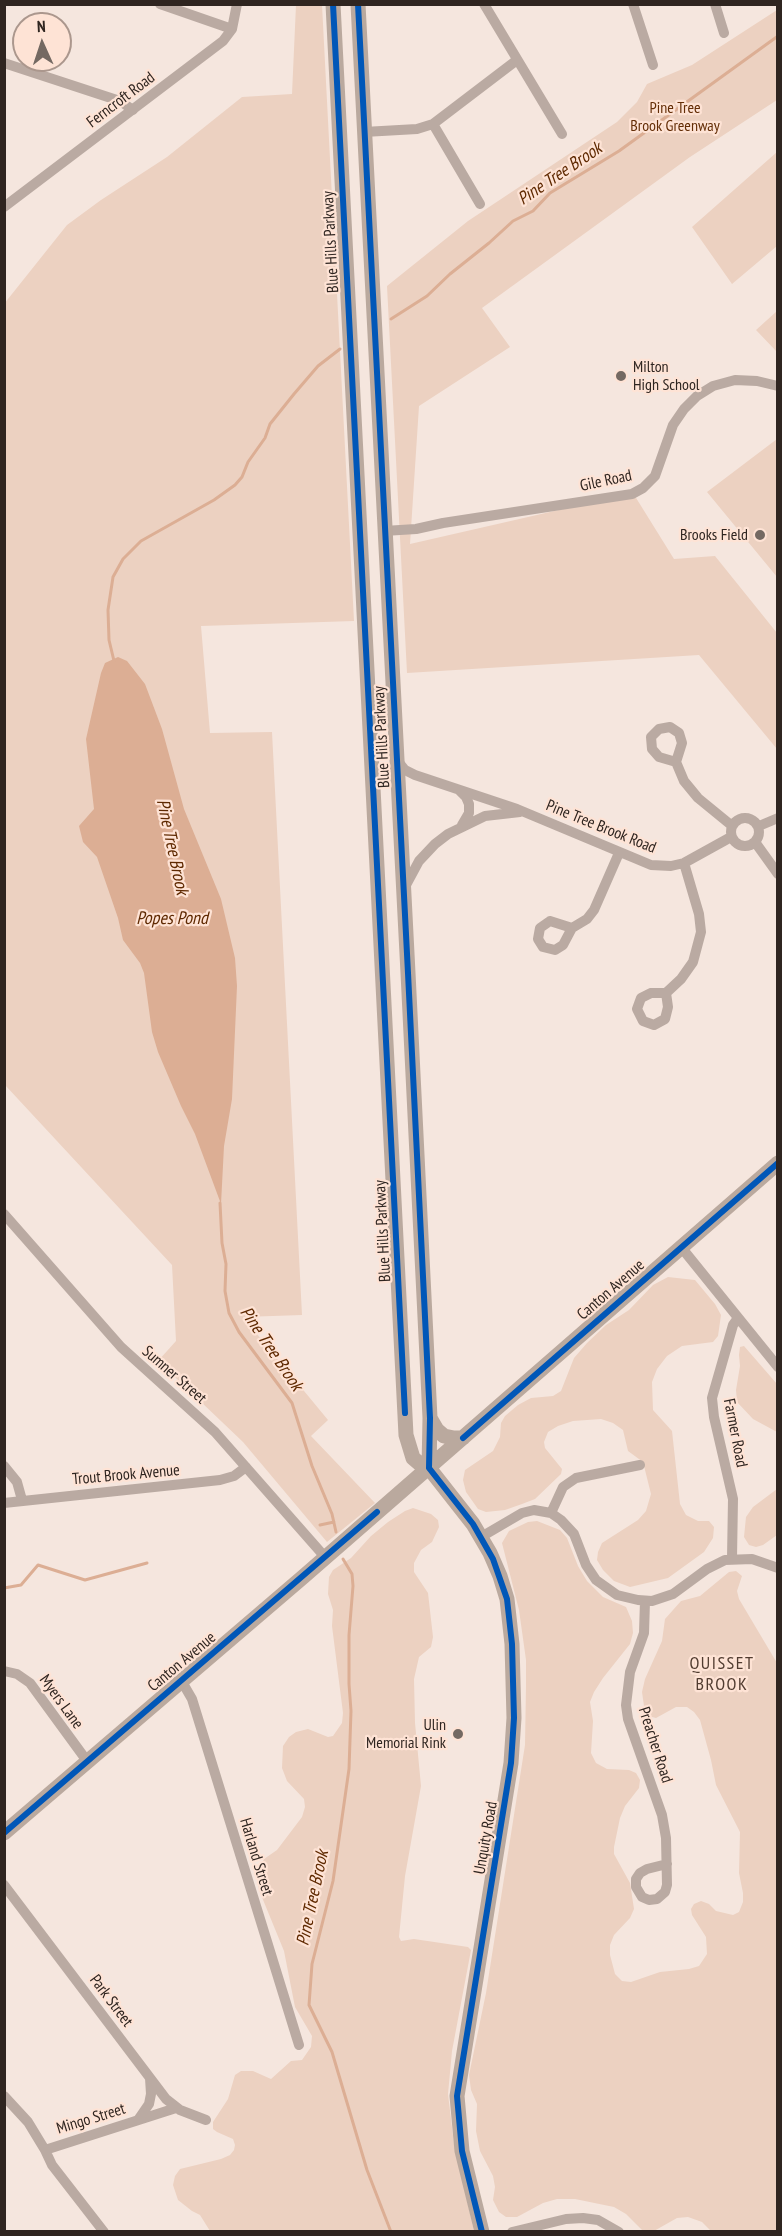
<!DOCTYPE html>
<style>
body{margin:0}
#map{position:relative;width:782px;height:2236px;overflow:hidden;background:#f5e6de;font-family:"PT Sans Narrow",sans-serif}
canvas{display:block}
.frame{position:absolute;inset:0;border:6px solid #2f2520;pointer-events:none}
.north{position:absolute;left:12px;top:12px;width:60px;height:60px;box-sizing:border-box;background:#fee3d5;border:2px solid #ab978d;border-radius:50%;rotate:357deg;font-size:16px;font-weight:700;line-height:24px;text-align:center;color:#2f2520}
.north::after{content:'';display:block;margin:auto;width:21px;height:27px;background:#746962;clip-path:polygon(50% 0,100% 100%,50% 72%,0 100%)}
</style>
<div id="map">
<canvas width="782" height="2236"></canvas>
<div class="frame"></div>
<div class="north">N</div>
</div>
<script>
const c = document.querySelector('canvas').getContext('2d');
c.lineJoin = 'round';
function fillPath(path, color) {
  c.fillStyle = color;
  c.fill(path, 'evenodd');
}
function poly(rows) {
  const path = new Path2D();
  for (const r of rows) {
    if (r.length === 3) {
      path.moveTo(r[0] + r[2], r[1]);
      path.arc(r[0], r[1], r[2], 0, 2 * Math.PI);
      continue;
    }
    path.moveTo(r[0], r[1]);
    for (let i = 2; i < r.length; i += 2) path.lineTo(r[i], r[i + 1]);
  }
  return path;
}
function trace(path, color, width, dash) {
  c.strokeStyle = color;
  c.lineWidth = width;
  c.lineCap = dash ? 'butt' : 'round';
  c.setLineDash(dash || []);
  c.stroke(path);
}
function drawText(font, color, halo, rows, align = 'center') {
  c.font = font + ' "PT Sans Narrow",sans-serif';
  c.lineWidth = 4.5;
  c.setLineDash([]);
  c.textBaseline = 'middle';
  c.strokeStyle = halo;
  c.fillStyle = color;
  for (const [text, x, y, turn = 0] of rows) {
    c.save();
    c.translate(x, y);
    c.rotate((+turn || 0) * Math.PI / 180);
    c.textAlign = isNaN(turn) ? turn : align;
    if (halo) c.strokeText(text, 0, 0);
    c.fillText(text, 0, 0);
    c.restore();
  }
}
fillPath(poly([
 [296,5,322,5,354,621,201,626,210,733,272,732,302,1315,243,1317,328,1420,311,1436,375,1503,327,1542,243,1442,158,1361,176,1341,172,1265,5,1085,4,304,67,225,101,200,167,157,242,97,292,94],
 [777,10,777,100,690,157,482,308,510,347,419,406,410,544,633,493,674,559,715,556,777,633,777,749,699,655,407,673,387,286,468,221,617,122,637,102,647,84,692,65],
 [777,152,777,246,732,284,692,227],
 [777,311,777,352,756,330],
 [777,439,777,577,707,492],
 [668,1277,695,1280,715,1304,721,1315,718,1336,713,1342,682,1346,667,1356,657,1369,652,1382,653,1410,672,1431,680,1504,686,1515,698,1521,709,1521,714,1527,713,1538,704,1552,668,1578,630,1587,614,1581,603,1570,597,1560,598,1552,602,1543,638,1520,646,1511,651,1494,643,1462,628,1451,623,1430,613,1423,601,1419,573,1421,558,1426,548,1432,544,1442,545,1448,562,1469,561,1474,535,1499,522,1504,505,1510,486,1512,478,1509,466,1492,463,1480,465,1470,493,1451,500,1437,501,1423,505,1416,518,1405,531,1398,553,1396,561,1391,574,1358,587,1343,606,1325,629,1310,653,1285],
 [744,1346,777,1384,777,1432,753,1419,737,1402,736,1390,740,1366,739,1355,740,1347],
 [777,1489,777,1535,763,1545,756,1547,749,1545,744,1537,746,1517,753,1507],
 [413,1508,431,1514,438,1520,439,1527,432,1542,421,1550,414,1563,414,1572,428,1593,433,1637,431,1647,419,1657,414,1679,415,1723,421,1786,405,1876,399,1937,401,1941,414,1939,468,1947,471,1950,452,2051,448,2094,454,2144,474,2231,210,2231,200,2215,192,2211,178,2200,173,2185,175,2176,180,2169,221,2159,230,2155,234,2150,235,2145,233,2139,217,2132,213,2129,213,2122,228,2099,235,2075,241,2071,253,2071,271,2079,291,2061,302,2060,311,2047,312,2036,295,2007,284,1951,259,1890,257,1878,259,1867,264,1859,277,1850,302,1817,305,1807,304,1799,287,1781,282,1768,283,1746,289,1737,296,1732,308,1729,328,1737,333,1736,342,1723,343,1713,332,1626,333,1610,328,1594,329,1577,333,1570,351,1558,371,1536,388,1522,405,1511],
 [537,1521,560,1530,567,1538,578,1566,587,1581,603,1597,626,1607,632,1621,633,1633,630,1644,603,1678,594,1692,590,1702,593,1721,591,1753,596,1763,607,1769,629,1770,636,1773,640,1780,639,1788,625,1806,620,1818,614,1847,614,1854,630,1883,634,1909,630,1918,614,1935,610,1945,610,1955,615,1974,622,1981,631,1982,660,1972,689,1969,699,1966,707,1954,706,1937,692,1915,691,1909,694,1904,701,1901,709,1904,716,1911,733,1915,739,1912,743,1902,743,1893,739,1873,740,1832,716,1785,711,1760,700,1720,694,1712,687,1707,676,1707,656,1718,648,1716,644,1706,642,1692,645,1679,662,1641,665,1619,681,1601,700,1596,729,1572,736,1571,742,1576,737,1591,739,1599,777,1663,777,2231,711,2231,702,2222,688,2217,677,2218,654,2231,643,2231,626,2214,614,2207,575,2199,557,2199,543,2203,517,2217,506,2217,499,2212,493,2200,495,2187,493,2176,480,2151,476,2131,477,2104,471,2090,469,2075,486,1993,525,1745,526,1686,526,1660,519,1610,502,1543,509,1531,528,1522]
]), '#ecd1c1');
fillPath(poly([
 [118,657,127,661,145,684,162,729,184,809,221,899,235,958,237,986,232,1099,224,1146,221,1204,195,1134,181,1106,158,1052,152,1032,144,973,140,963,123,940,118,918,97,857,83,842,79,826,94,809,86,739,101,673,105,663]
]), '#dcae94');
trace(poly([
 [391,319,427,296,450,274,489,243,513,221,533,211,550,193,619,151,778,36],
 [114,661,109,640,108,610,113,577,123,559,141,541,214,500,235,485,242,477,248,462,265,438,270,424,294,394,318,366,340,349],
 [220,1203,222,1243,226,1264,225,1291,229,1313,239,1332,292,1403,312,1466,332,1514,336,1532],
 [320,1525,334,1522],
 [343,1559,352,1574,353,1586,349,1635,349,1684,351,1711,349,1769,333,1881,312,1964,309,2005,332,2052,367,2170,391,2232],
 [4,1588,21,1585,38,1565,85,1580,147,1563]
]), '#dcae94', 3);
trace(poly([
 [160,4,232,29],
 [484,4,562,134],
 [633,4,653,65],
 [715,4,724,33],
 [4,63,120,101,133,110],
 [433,124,480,204],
 [364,132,417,129,433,124,517,60],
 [4,207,223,41,232,29,237,4],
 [384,531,416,529,443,523,632,494,643,488,655,476,673,425,684,409,697,396,713,386,735,380,757,381,778,386],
 [397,760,405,770,415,775,517,809,651,865,671,866,684,863,731,837],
 [676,762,659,757,652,749,651,737,659,729,670,727,679,733,682,743,676,762,684,781,698,798,731,825],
 [459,790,466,797,469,804,469,813,462,825],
 [745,832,14],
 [759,826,778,818],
 [755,842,778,874],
 [405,887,419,861,435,844,448,834,485,816,520,812],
 [550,921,572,928,563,945,555,950,543,947,538,939,540,928,550,921],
 [572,928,587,919,594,910,619,853],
 [651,993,666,993,668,1007,665,1019,654,1025,643,1021,637,1009,641,998,651,993],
 [666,993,681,979,693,962,701,932,699,914,684,863],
 [4,1214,121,1347,215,1432,325,1557],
 [681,1247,778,1367],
 [4,1466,17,1482,22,1500],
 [4,1503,220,1480,234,1476,246,1467],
 [551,1513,563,1487,576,1478,640,1465],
 [481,1537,522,1513,534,1510,551,1513,561,1520,574,1534,586,1565,596,1580,617,1595,638,1600,652,1601,673,1594,707,1569,725,1560,752,1559,778,1568],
 [732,1558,733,1499,714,1417,712,1398,733,1325,738,1318],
 [645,1601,644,1633,630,1672,626,1705,628,1719,662,1815,666,1838,667,1885,665,1892,657,1899,649,1900,642,1897,636,1887,636,1879,640,1873,647,1869,667,1864],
 [4,1671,17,1674,30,1683,87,1761],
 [181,1680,192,1699,299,2045],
 [4,1885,166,2099,180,2110,206,2120],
 [4,2096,28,2122,45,2150,52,2165,104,2232],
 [138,2120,149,2104,151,2094,150,2078],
 [45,2150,176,2108],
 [512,2232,566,2219,583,2218,598,2220,619,2232]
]), '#baaaa2', 10);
trace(poly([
 [333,4,406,1435,413,1458,420,1464,429,1468,473,1524,490,1553,500,1576,507,1599,512,1644,514,1718,511,1763,457,2096,462,2151,482,2232],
 [358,4,408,973,430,1418,429,1468],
 [430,1418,437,1430,444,1436,454,1438,463,1438],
 [4,1833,303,1577,778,1163]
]), '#baa99e', 15);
trace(poly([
 [333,4,405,1413],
 [358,4,408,973,430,1418,429,1468,473,1524,493,1559,507,1599,512,1644,514,1718,511,1763,457,2096,462,2151,482,2232],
 [463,1438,778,1163],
 [4,1833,377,1512]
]), '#0057b8', 6);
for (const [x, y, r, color] of [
 [621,376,6,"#746962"],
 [760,535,6,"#746962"],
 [458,1734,6,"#746962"]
]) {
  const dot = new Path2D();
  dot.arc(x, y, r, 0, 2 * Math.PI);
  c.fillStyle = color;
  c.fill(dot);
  trace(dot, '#fee3d5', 2);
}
drawText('16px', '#2f2520', '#fee3d5', [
 ["Ferncroft Road",121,100,-37],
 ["Blue Hills Parkway",331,242,-93],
 ["Gile Road",606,481,-12],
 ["Blue Hills Parkway",382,737,-93],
 ["Pine Tree Brook Road",601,827,22],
 ["Blue Hills Parkway",383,1231,-93],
 ["Canton Avenue",611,1290,-41],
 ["Sumner Street",174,1375,41],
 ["Farmer Road",735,1433,79],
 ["Trout Brook Avenue",126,1475,-5],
 ["Canton Avenue",182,1662,-40],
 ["Myers Lane",61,1702,54],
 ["Preacher Road",655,1745,72],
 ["Unquity Road",486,1838,-80],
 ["Harland Street",256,1857,73],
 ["Park Street",111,2001,53],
 ["Mingo Street",91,2119,-17]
]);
drawText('16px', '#642e07', '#fee3d5', [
 ["Pine Tree",675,108],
 ["Brook Greenway",675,126]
]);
drawText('16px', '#2f2520', '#fee3d5', [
 ["Milton",633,367,"left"],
 ["High School",633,385,"left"],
 ["Brooks Field",748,535],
 ["Ulin",446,1725],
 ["Memorial Rink",446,1743]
], 'right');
drawText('italic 18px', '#5f2901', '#fee3d5', [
 ["Pine Tree Brook",560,174,-34],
 ["Pine Tree Brook",172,847,78],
 ["Popes Pond",172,919],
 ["Pine Tree Brook",271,1349,56],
 ["Pine Tree Brook",313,1898,-78]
]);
c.letterSpacing = '1.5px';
drawText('18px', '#513c30', '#fee3d5', [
 ["QUISSET",722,1664],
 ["BROOK",722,1685]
]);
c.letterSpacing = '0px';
</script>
